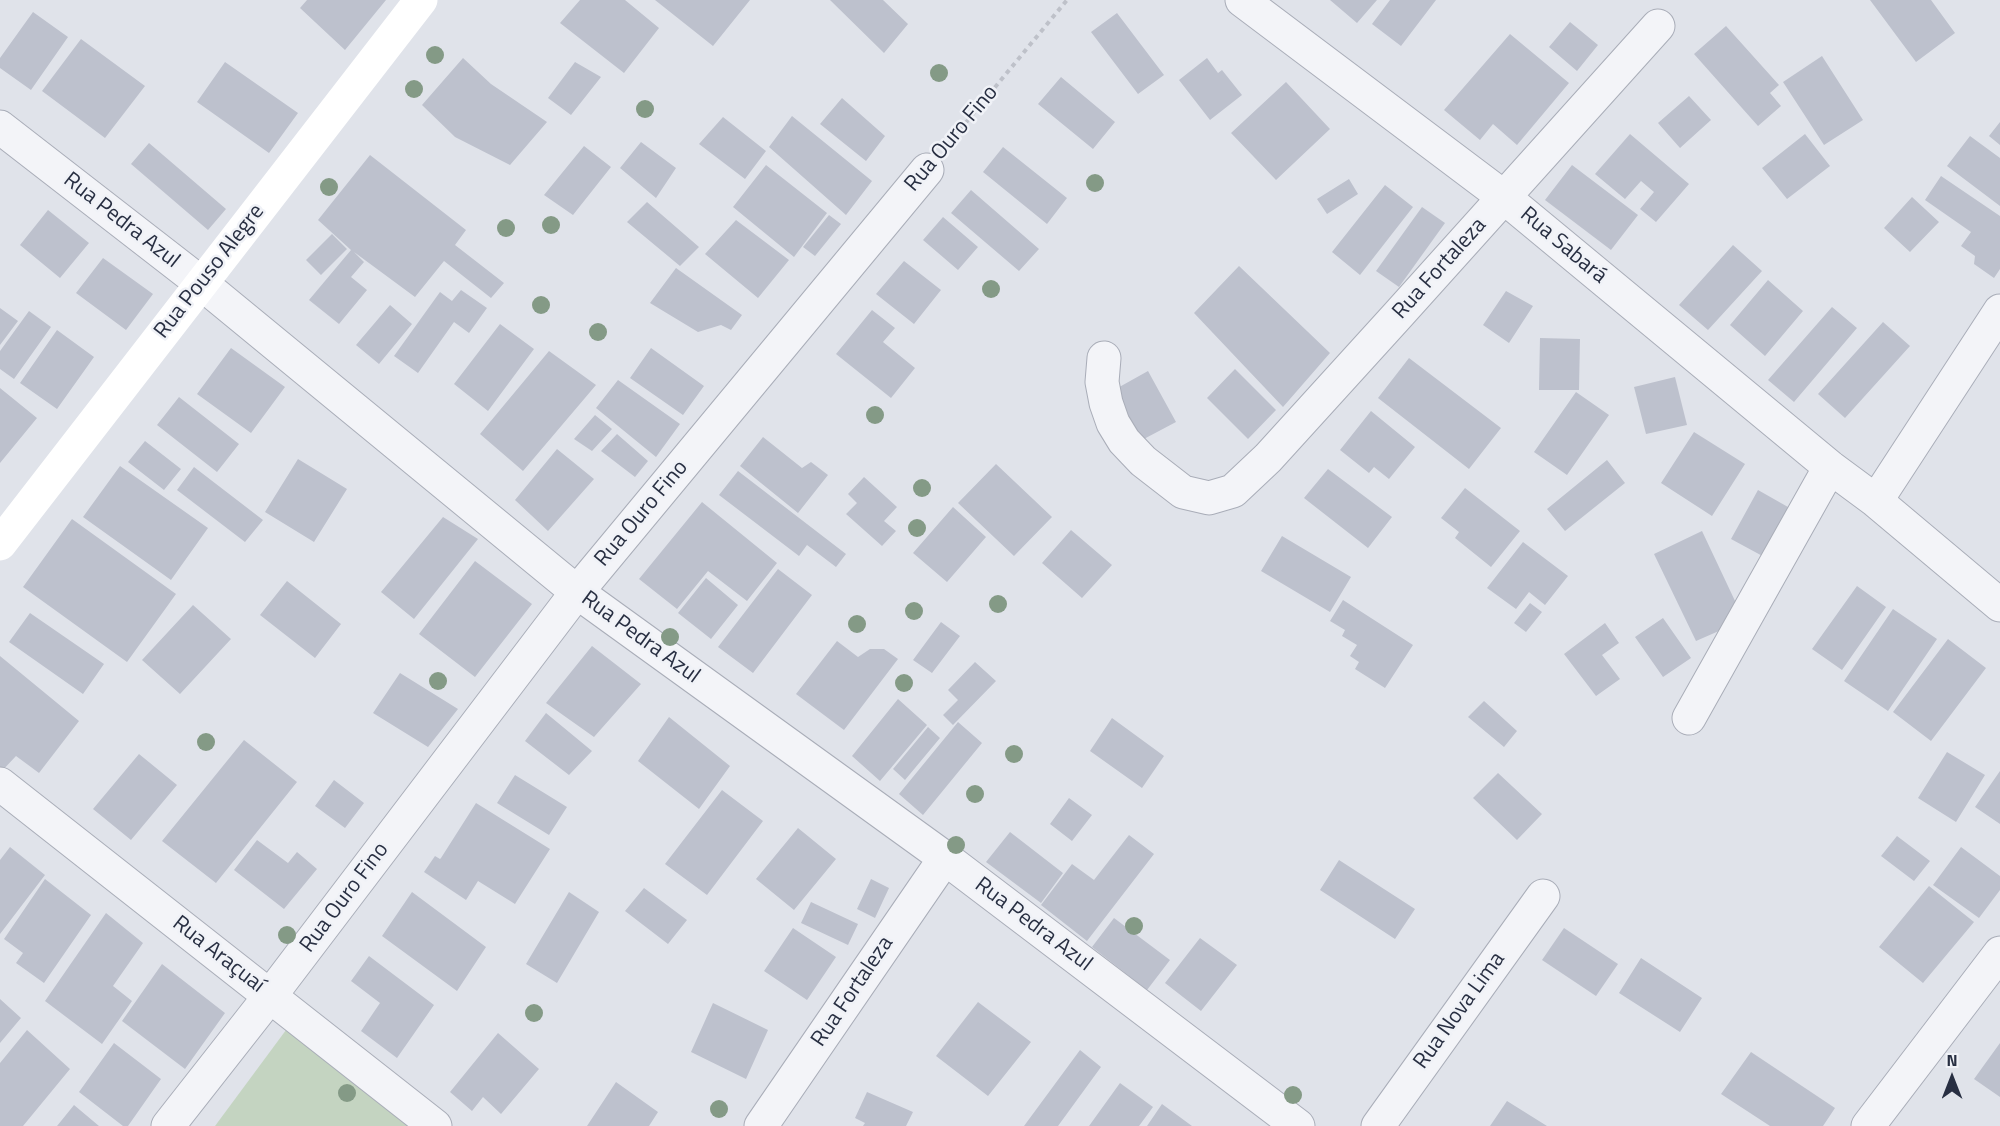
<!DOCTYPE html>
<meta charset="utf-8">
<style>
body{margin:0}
#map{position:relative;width:2000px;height:1126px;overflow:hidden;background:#e0e3ea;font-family:"Titillium Web",sans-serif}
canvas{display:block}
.north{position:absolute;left:1922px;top:1048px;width:60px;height:60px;-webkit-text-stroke:4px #f0f2f7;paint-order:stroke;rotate:0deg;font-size:16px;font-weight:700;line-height:24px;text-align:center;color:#282f42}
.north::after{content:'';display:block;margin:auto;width:21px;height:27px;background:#282f42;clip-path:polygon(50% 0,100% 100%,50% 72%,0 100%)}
</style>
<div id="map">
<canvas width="2000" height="1126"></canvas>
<div class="north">N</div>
</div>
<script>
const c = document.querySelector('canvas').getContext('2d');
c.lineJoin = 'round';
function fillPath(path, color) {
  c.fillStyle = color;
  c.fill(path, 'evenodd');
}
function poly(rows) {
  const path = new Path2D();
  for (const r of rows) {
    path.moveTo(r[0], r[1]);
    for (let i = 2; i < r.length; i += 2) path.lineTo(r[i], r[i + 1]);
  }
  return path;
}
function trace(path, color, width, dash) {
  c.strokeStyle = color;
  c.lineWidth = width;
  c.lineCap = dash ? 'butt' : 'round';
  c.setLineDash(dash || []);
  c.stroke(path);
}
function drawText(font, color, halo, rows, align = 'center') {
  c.font = font + ' "Titillium Web",sans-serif';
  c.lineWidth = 5;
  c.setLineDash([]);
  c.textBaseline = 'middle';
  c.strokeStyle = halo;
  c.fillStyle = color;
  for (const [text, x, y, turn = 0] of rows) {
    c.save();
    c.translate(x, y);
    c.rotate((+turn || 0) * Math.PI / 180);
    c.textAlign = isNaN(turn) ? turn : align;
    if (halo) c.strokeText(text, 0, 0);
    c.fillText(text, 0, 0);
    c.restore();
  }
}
fillPath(poly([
 [289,1026,414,1126,215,1126]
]), '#c4d4c1');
fillPath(poly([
 [307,0,386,0,345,50,300,8],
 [580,0,625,0,659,28,624,73,560,23],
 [655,0,750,0,713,46],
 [830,0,883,0,908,24,884,53],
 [1330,0,1377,0,1357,23],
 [1390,0,1436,0,1401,46,1372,24],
 [1870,0,1931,0,1955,33,1916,62],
 [33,12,68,37,31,90,0,68,0,58],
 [1117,13,1164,75,1138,94,1091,32],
 [1570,22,1598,45,1577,71,1549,47],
 [1726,26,1779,85,1770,93,1781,106,1758,126,1694,54],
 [1510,34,1569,83,1517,145,1493,124,1480,140,1444,110],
 [81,39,145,86,105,138,42,91],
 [1822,56,1863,120,1824,145,1783,82],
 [463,58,491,84,547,122,510,165,455,137,422,105],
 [1207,58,1218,73,1222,70,1242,95,1210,120,1179,80],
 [225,62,298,113,269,153,197,102],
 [575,62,601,77,571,115,548,98],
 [1061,77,1115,122,1093,149,1038,104],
 [1286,82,1330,129,1276,180,1231,133],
 [1689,96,1711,120,1680,148,1658,123],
 [842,98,885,136,866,161,820,124],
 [792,116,872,181,846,215,769,147],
 [723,117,766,151,745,179,699,144],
 [2000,122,2000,145,1989,136],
 [1630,134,1689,184,1656,222,1640,209,1654,192,1641,181,1625,199,1595,174],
 [1805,134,1830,166,1787,199,1762,168],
 [1970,136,2000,158,2000,206,1947,166],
 [641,142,676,168,656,198,620,168],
 [149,143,226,209,208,230,131,164],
 [584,146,611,167,573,215,544,195],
 [1003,147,1067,198,1047,224,983,172],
 [370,155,466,230,455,245,504,283,491,298,444,261,415,297,354,252,364,262,351,277,367,290,339,324,309,300,351,250,318,220],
 [766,165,827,213,794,257,733,207],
 [1572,165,1638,215,1611,250,1545,200],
 [1941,176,2000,216,2000,269,1994,278,1974,264,1975,256,1961,246,1971,232,1925,200],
 [1349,179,1358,194,1327,214,1317,199],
 [1385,185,1413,207,1360,275,1332,252],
 [971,190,1039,249,1019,271,951,213],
 [1912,197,1939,222,1910,252,1884,228],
 [647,202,699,247,680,266,627,222],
 [1422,207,1445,223,1399,287,1376,271],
 [48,210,89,243,60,278,20,245],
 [829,215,841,224,815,256,803,247],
 [943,217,978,247,958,270,923,240],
 [736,220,789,260,758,298,705,254],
 [332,234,347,249,321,275,306,260],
 [1733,245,1762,271,1708,330,1679,305],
 [103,258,153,294,126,330,76,293],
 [904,261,941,290,914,324,876,294],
 [1239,266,1330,353,1283,407,1194,313],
 [676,268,742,315,731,330,721,325,698,332,650,303],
 [1768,280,1803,311,1765,356,1730,325],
 [461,290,487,308,469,333,454,322,418,373,394,356,440,292,452,301],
 [1506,291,1533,306,1509,343,1483,325],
 [390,305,412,324,379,364,356,345],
 [1832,307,1857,328,1794,402,1768,380],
 [0,308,18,321,0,345],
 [872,310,895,328,883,342,915,368,891,398,836,354],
 [29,311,51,327,14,379,0,369,0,351],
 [1883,322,1910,346,1845,418,1818,394],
 [500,324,534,349,488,411,454,384],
 [57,330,94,357,57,409,20,383],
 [1540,338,1580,339,1579,390,1539,390],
 [231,348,285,387,251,433,197,394],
 [651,348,704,386,683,415,630,378],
 [549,351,596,385,523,471,480,434],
 [1409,358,1501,428,1469,469,1378,398],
 [1235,369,1276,410,1248,439,1207,398],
 [1148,371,1176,422,1142,440,1114,390],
 [1675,377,1687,425,1646,434,1634,387],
 [618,380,680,424,656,457,596,408],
 [0,388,37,418,0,463],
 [1576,392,1609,415,1567,475,1534,452],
 [179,397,239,444,217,472,157,425],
 [1371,411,1415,447,1389,479,1374,467,1369,473,1340,450],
 [595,415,612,429,592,451,574,439],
 [1694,432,1745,464,1712,516,1661,483],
 [617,434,648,461,635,477,601,451],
 [763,437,802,468,811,462,828,475,798,513,740,466],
 [145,441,181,469,164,490,128,462],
 [557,449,594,479,548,531,515,500],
 [298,459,347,489,314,542,265,512],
 [1607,460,1625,483,1565,531,1547,509],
 [996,464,1052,517,1014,556,958,503],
 [120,466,208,528,171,580,83,517],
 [194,467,263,520,245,542,177,490],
 [1328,469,1392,517,1368,548,1304,498],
 [738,471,846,554,836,567,807,545,799,556,719,495],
 [864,477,897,507,884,521,896,531,882,546,846,514,857,503,848,494],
 [1465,488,1520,531,1491,567,1455,538,1459,532,1441,518],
 [1758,490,1795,511,1768,559,1731,539],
 [702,502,777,563,747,601,708,571,677,609,639,579],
 [953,507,986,537,947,582,913,553],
 [443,517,478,539,414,619,381,592],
 [72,519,176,594,127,662,23,587],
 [1071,530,1112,565,1082,598,1042,563],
 [1702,531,1744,620,1696,641,1654,554],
 [1282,536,1351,577,1330,612,1261,571],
 [1523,542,1568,576,1545,605,1529,592,1516,609,1487,588],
 [475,561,532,604,475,677,419,634],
 [778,569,812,595,753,673,718,647],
 [706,578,738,605,711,639,678,613],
 [287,581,341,624,315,658,260,615],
 [1857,586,1886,607,1842,670,1812,649],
 [1343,600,1413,645,1385,688,1355,669,1359,662,1350,656,1357,645,1342,636,1345,630,1330,621],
 [1530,603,1542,612,1526,632,1514,623],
 [193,605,231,639,180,694,142,660],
 [1893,609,1937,639,1888,711,1844,681],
 [30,613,104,664,83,694,9,642],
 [1663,618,1691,658,1663,677,1635,637],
 [941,622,960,636,932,673,913,660],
 [1605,623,1619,643,1602,655,1620,679,1596,696,1564,654],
 [1948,639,1986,668,1931,741,1893,712],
 [837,641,858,657,870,649,884,649,898,659,844,730,796,694],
 [592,646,641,684,594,737,546,703],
 [0,656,79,721,39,773,16,756,0,773],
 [975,662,996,681,953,725,943,715,958,700,948,690],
 [400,673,458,709,428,747,373,713],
 [898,699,927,725,880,781,852,756],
 [1484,701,1517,731,1504,747,1468,717],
 [546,713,592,751,569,775,525,741],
 [669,717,730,766,699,809,638,761],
 [1112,718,1164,756,1142,788,1090,751],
 [958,722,982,743,923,815,899,794],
 [928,727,940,738,905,780,893,769],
 [244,740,297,782,216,883,162,841],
 [1947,752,1985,775,1956,822,1918,798],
 [139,754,177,785,131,840,93,809],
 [2000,771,2000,824,1975,807],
 [1498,773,1542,814,1517,840,1473,798],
 [515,775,567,807,549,835,497,803],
 [334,780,364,803,345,828,315,806],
 [722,790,763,821,707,895,665,864],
 [1069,798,1092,815,1072,841,1050,824],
 [476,803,550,849,515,904,478,881,466,900,424,872,435,856,440,859,441,858],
 [798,828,836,859,794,910,756,879],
 [1010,832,1063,873,1041,903,986,862],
 [1129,835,1154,854,1087,941,1041,905,1072,864,1094,880],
 [1897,836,1930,861,1914,881,1881,856],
 [257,840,288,863,297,852,317,869,284,909,234,870],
 [10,847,45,875,0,934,0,860],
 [1961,847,2000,876,2000,890,1979,918,1933,885],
 [1339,860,1415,909,1395,939,1320,890],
 [45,879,91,915,44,983,16,963,23,953,4,939],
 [871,879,889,888,875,918,857,909],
 [1929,886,1974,922,1923,983,1879,947],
 [644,888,687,920,668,944,625,911],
 [412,892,486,947,457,991,382,936],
 [569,892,599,912,557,983,526,964],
 [811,902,858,924,848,945,801,923],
 [106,913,143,943,113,986,132,1001,102,1044,45,1001],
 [1114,918,1170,960,1147,990,1092,947],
 [793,928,836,957,807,1000,764,971],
 [1564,928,1618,964,1596,996,1542,960],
 [1200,938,1237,965,1201,1011,1165,983],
 [369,956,434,1005,397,1058,361,1031,380,1003,351,981],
 [1641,958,1702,998,1680,1032,1619,993],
 [162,964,225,1013,185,1069,122,1021],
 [0,999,21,1018,0,1043],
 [978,1002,1031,1042,988,1096,936,1056],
 [713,1003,768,1030,746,1079,691,1052],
 [27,1030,70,1069,23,1126,0,1126,0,1063],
 [498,1033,539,1069,501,1114,483,1097,472,1111,450,1092],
 [114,1043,161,1079,128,1126,123,1126,79,1092],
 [2000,1043,2000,1097,1974,1079],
 [1080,1050,1101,1067,1058,1126,1024,1126],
 [1751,1052,1835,1108,1823,1126,1770,1126,1721,1094],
 [616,1082,658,1112,649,1126,587,1126],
 [1120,1083,1153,1107,1139,1126,1089,1126],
 [867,1092,913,1112,906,1126,863,1126,865,1123,855,1118],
 [1507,1101,1547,1126,1490,1126],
 [1162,1104,1192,1126,1147,1126],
 [74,1105,99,1126,57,1126]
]), '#bdc1cd');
const street = poly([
 [1242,0,1505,198,1830,467,1876,501,2000,605],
 [0,127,201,283,577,592,945,858,1298,1126],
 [1104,358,1102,382,1106,403,1113,423,1124,441,1143,461,1183,492,1209,498,1233,491,1268,458,1398,315,1658,26],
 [1876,501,2000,311],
 [1689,718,1830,467],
 [0,784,435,1126],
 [168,1126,270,996,577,592,927,170],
 [761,1126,945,858],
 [1378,1126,1543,896],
 [1868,1126,2000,953]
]);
trace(street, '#a9adb8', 35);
trace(poly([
 [949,143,1067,0]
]), '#bec1c9', 4, [4.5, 4.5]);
trace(street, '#f3f4f8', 33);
trace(poly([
 [0,544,421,0]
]), '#fff', 33);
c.fillStyle = '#849a86';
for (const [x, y] of [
 [435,55],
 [939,73],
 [414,89],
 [645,109],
 [1095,183],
 [329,187],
 [551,225],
 [506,228],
 [991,289],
 [541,305],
 [598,332],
 [875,415],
 [922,488],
 [917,528],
 [998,604],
 [914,611],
 [857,624],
 [670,637],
 [438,681],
 [904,683],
 [206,742],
 [1014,754],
 [975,794],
 [956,845],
 [1134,926],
 [287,935],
 [534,1013],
 [347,1093],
 [1293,1095],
 [719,1109]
]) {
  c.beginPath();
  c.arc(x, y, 9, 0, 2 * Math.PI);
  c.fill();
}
drawText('22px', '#282f42', '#f0f2f7', [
 ["Rua Ouro Fino",952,139,-50],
 ["Rua Pedra Azul",121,221,38],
 ["Rua Sabará",1563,246,40],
 ["Rua Fortaleza",1440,269,-48],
 ["Rua Pouso Alegre",210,272,-52],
 ["Rua Ouro Fino",642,514,-50],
 ["Rua Pedra Azul",640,638,36],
 ["Rua Ouro Fino",345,898,-53],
 ["Rua Pedra Azul",1033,925,37],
 ["Rua Araçuaí",218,955,38],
 ["Rua Fortaleza",853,992,-56],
 ["Rua Nova Lima",1460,1011,-54]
]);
</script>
